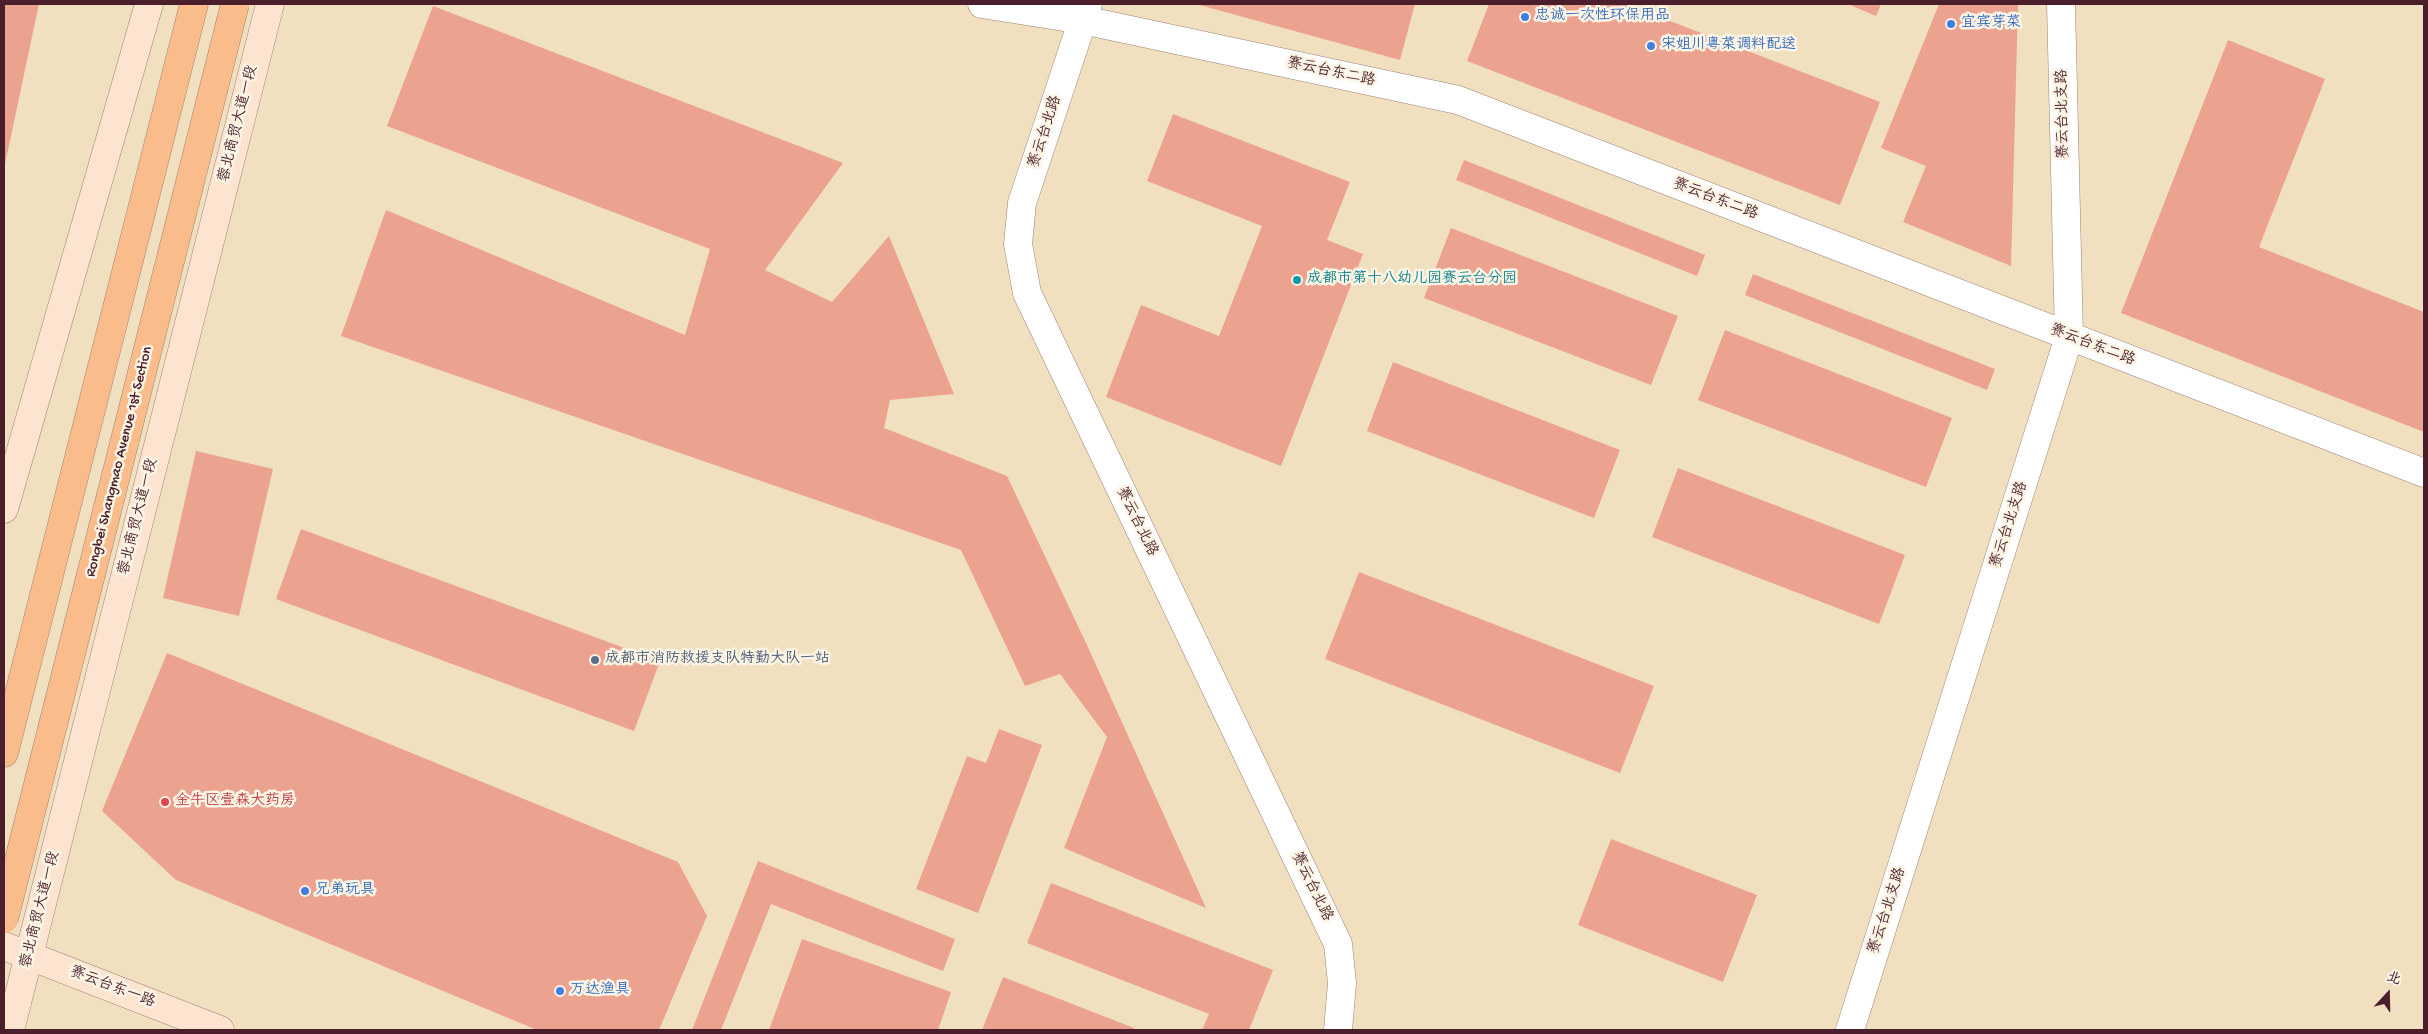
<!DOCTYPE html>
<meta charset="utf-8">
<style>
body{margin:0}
#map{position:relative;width:2428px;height:1034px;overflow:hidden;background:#f0e0c0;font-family:"Gochi Hand","LXGW WenKai TC",sans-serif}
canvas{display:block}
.frame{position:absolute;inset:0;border:5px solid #4a1f2b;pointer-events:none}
.north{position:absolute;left:2363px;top:969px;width:50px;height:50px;-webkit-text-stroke:4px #fcf5e5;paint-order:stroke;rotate:21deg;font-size:14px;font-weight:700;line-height:20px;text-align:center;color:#4a1f2b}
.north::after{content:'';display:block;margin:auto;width:18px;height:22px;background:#4a1f2b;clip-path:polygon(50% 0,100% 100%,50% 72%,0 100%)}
</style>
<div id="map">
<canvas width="2428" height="1034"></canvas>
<div class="frame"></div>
<div class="north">北</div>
</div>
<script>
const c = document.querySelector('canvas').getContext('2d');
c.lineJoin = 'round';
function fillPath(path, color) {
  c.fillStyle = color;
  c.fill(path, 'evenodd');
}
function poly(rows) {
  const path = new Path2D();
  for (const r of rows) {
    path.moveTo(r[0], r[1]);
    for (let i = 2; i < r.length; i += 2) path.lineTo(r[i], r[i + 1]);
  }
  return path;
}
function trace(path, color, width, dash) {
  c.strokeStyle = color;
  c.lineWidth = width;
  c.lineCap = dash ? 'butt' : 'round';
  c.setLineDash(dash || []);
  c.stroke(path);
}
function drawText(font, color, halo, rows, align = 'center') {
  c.font = font + ' "Gochi Hand","LXGW WenKai TC",sans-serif';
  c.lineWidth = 5;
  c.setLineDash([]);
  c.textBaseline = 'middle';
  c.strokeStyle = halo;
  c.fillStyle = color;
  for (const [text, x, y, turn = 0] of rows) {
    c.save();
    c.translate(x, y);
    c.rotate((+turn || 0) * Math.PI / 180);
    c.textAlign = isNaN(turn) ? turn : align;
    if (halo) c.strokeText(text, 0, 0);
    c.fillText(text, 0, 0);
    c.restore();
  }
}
fillPath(poly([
 [4,4,39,4,5,164,4,164],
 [1196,4,1415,4,1400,60],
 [1489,4,1626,4,1880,102,1840,205,1467,61],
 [1848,4,1881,4,1876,16],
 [1939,4,2018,4,2011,266,1903,222,1926,166,1881,148],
 [433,6,843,163,765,270,832,302,889,236,954,394,890,400,884,428,1007,476,1087,645,1206,908,1064,848,1107,737,1060,674,1025,686,961,550,341,336,386,210,685,335,710,249,387,126],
 [2228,40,2325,79,2259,247,2424,312,2424,432,2121,313],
 [1173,114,1350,182,1327,240,1363,254,1281,466,1106,397,1141,305,1219,336,1262,226,1147,181],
 [1464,160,1705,255,1697,276,1456,180],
 [1451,228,1678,316,1651,385,1424,298],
 [1753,274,1995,369,1987,390,1745,295],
 [1725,330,1952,418,1926,487,1698,400],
 [1393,362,1620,450,1594,518,1367,431],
 [196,451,273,469,239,616,163,598],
 [1678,468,1905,555,1879,624,1652,537],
 [301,529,660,661,634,731,276,599],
 [1359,572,1654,686,1620,773,1325,659],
 [167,653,678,862,707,916,659,1030,537,1030,176,880,102,811],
 [999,729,1042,745,978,913,916,889,967,756,986,763],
 [1611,839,1757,895,1723,982,1578,925],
 [758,861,955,939,943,971,771,904,721,1030,692,1030],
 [1051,883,1273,970,1249,1030,1202,1030,1209,1014,1027,943],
 [802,939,951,992,938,1030,769,1030],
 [1003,977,1134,1028,1133,1030,982,1030]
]), '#eba390');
const street = poly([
 [982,4,1083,20,1458,100,2424,473],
 [1088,4,1022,203,1018,244,1027,293,1338,944,1342,983,1338,1030],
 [1850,1030,2069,337,2061,4]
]);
const secondary = poly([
 [4,509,149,4],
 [4,946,220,1030],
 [10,1030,270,4]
]);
const highway = poly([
 [4,753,194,4]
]);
trace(street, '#9d8076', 29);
trace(secondary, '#9d8076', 29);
trace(highway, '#9d8076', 29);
trace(street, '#fff', 28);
trace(secondary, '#fde4d0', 28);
trace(highway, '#f9bc8a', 28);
const highwayBridge = poly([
 [4,919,235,4]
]);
trace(highwayBridge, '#9d8076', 29, []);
trace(highwayBridge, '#f9bc8a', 28);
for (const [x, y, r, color] of [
 [1525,17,5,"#3f7fe0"],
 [1951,24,5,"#3f7fe0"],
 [1651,46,5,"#3f7fe0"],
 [1297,280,5,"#0f9aa8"],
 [595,660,5,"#5c6f8a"],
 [165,802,5,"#e0444e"],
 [305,891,5,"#3f7fe0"],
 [560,991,5,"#3f7fe0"]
]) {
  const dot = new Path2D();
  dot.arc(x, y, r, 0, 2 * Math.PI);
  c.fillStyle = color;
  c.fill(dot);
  trace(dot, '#fcf5e5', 2);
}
drawText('15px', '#366cbe', '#fcf5e5', [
 ["忠诚一次性环保用品",1535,17],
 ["宜宾芽菜",1961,24],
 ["宋姐川粤菜调料配送",1661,46],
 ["兄弟玩具",315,891],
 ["万达渔具",570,991]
], 'left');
drawText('15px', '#4a1f2b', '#fcf5e5', [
 ["赛云台东二路",1331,73,12],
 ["赛云台北支路",2064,114,-91],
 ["蓉北商贸大道一段",239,124,-76],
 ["赛云台北路",1046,132,-72],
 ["赛云台东二路",1715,200,21],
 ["赛云台东二路",2092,346,21],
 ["Rongbei Shangmao Avenue 1st Section",120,462,-76],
 ["蓉北商贸大道一段",139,517,-76],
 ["赛云台北路",1136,522,64],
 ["赛云台北支路",2010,525,-72],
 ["赛云台北路",1311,887,64],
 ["蓉北商贸大道一段",41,910,-76],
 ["赛云台北支路",1888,911,-72],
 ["赛云台东一路",112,988,21]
]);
drawText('15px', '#0d838f', '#fcf5e5', [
 ["成都市第十八幼儿园赛云台分园",1307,280]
], 'left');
drawText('15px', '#4e5e75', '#fcf5e5', [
 ["成都市消防救援支队特勤大队一站",605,660]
], 'left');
drawText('15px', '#be3a42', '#fcf5e5', [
 ["金牛区壹森大药房",175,802]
], 'left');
</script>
